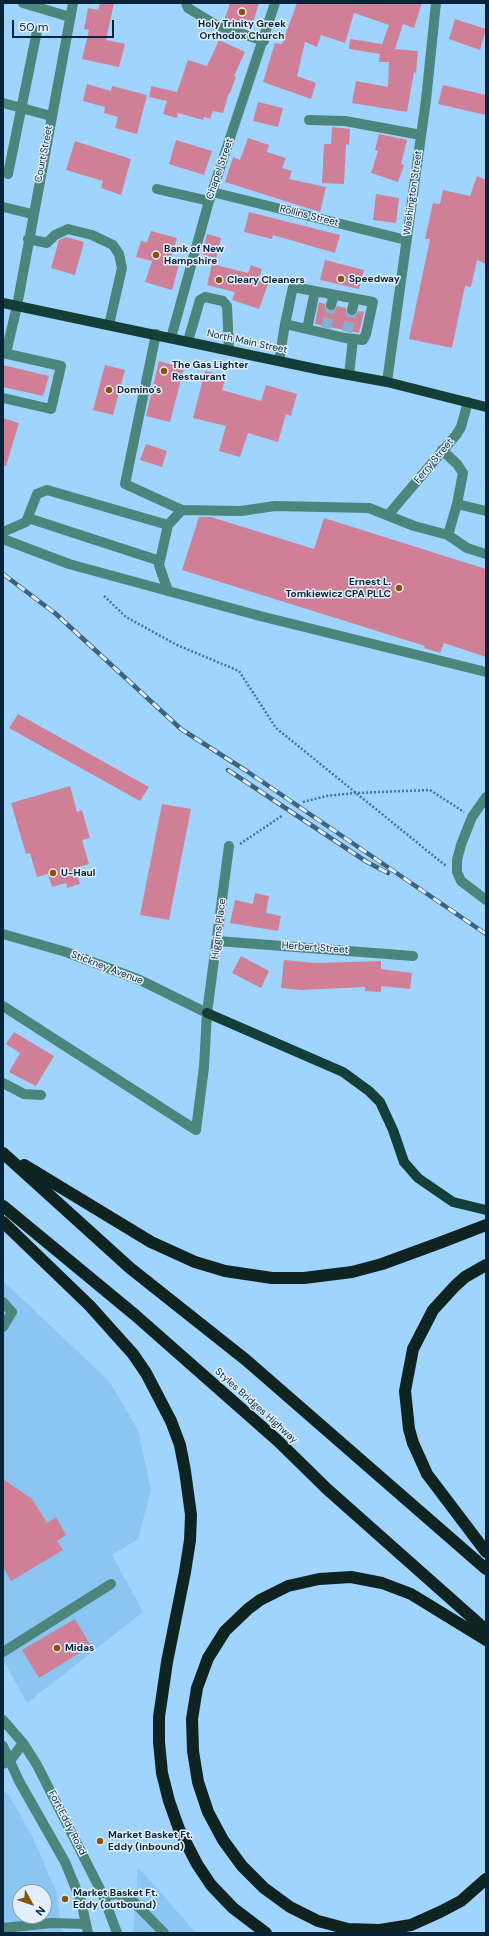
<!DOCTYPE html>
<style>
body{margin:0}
#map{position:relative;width:489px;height:1936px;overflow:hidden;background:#9ed4fe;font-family:"DM Sans",sans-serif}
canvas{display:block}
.frame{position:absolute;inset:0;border:4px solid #072438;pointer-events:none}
.north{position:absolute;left:12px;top:1884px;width:40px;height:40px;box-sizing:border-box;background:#e3f0fb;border:1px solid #8b9ead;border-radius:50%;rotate:130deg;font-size:11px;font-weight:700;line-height:16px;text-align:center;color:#072438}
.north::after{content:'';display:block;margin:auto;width:14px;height:18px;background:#8c510d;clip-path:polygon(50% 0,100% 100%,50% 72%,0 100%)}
.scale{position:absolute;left:12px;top:20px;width:102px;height:18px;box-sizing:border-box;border:2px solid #072438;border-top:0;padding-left:5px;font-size:12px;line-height:14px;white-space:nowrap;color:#072438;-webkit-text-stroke:3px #e3f0fb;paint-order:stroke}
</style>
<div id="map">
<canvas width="489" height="1936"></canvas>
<div class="frame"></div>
<div class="north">N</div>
<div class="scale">50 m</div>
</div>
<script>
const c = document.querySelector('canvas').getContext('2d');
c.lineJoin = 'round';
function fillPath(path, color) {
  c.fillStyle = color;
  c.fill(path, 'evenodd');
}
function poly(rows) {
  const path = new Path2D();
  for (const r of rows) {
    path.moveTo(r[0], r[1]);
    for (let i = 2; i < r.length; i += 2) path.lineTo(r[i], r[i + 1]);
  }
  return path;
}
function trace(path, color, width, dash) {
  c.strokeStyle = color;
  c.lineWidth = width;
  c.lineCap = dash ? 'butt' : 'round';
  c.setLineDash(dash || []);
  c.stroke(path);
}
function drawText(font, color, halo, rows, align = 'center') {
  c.font = font + ' "DM Sans",sans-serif';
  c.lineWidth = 3;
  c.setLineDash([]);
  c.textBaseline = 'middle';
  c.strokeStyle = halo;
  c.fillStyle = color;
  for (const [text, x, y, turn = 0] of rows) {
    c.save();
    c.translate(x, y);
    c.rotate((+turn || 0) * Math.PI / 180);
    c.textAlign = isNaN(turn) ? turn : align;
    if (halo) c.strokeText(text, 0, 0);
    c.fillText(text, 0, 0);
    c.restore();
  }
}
fillPath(poly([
 [3,1281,109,1381,138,1430,151,1490,138,1539,112,1555,143,1612,27,1703,3,1659],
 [3,1790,9,1795,32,1836,56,1891,62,1933,3,1933],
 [20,1892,44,1892,44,1916,20,1916],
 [138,1867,196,1933,133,1933]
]), '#8bc6f3');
fillPath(poly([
 [100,3,114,3,106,40,125,44,119,67,82,59,89,30,84,29,88,8,98,10],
 [230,3,259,3,251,29,224,21],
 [297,3,422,3,414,28,403,24,395,49,418,51,416,73,414,72,407,112,352,103,356,81,388,87,389,62,379,62,380,54,349,49,350,39,382,44,389,25,354,13,345,43,321,35,317,47,305,42,297,76,316,83,311,99,263,82,275,43,282,44],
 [455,19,486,29,480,50,449,39],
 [219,40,245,52,234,76,236,77,230,93,229,93,223,113,213,111,210,119,204,117,203,120,178,113,177,118,163,114,167,101,149,97,151,86,177,92,188,60,207,66],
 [87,84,111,91,112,86,147,95,137,134,115,128,118,117,104,113,105,107,83,101],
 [443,85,486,95,486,115,438,104],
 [258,102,283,108,278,127,253,121],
 [332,127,350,129,349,145,346,144,344,184,322,183,324,144,331,144],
 [379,134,407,140,401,164,404,165,398,182,371,173,378,151,375,150],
 [248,138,269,145,267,152,286,158,282,168,292,171,289,179,326,187,320,212,225,182,233,157,240,160],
 [176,140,212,151,204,175,169,164],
 [75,141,131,159,121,195,101,188,103,181,66,170],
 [477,176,486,180,486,264,477,260,471,287,465,286,452,348,409,339,430,239,425,239,433,203,440,204,443,190,470,196],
 [376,194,399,198,396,223,373,220],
 [249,212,340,235,335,253,273,235,272,239,244,232],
 [151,231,177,238,171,258,180,261,172,290,145,282,152,261,136,257,141,241,147,242],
 [207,234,221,238,216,258,202,254],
 [66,237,84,242,75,275,51,268,59,240],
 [325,260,364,270,359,289,320,280],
 [212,264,248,273,251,265,262,269,258,281,268,284,259,309,232,300,235,292,207,285],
 [319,302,325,304,326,309,330,311,335,310,337,306,346,308,347,314,351,316,356,315,358,311,364,312,359,333,315,324],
 [159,361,184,368,170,422,146,416],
 [3,365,49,376,43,396,3,387],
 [105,365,125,370,113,415,93,410],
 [205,371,226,376,222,390,261,401,266,385,297,394,291,416,286,414,278,442,248,433,240,457,219,451,226,426,193,418],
 [3,418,19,423,6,466,3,466],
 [146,444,167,451,162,467,140,460],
 [199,517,211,517,314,549,324,518,486,569,486,657,444,643,440,653,424,648,425,646,182,570],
 [18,714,149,787,140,801,9,728],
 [70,786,77,812,82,810,90,838,82,840,89,864,75,868,80,884,67,888,66,883,52,887,48,874,37,877,30,853,26,854,11,803],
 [162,804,191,809,169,920,140,915],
 [255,893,269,896,266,913,281,916,278,931,230,923,235,900,253,904],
 [241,956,269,971,261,988,232,973],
 [284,960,316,963,381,961,381,969,412,973,410,989,381,986,381,992,365,991,365,987,301,990,281,988],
 [14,1032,54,1056,36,1086,9,1072,20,1053,6,1044],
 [3,1479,32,1499,47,1523,56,1517,66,1535,57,1541,63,1550,11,1581,3,1567],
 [75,1619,91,1646,39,1678,22,1650]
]), '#d08096');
trace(poly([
 [326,328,331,305],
 [347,332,352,310]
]), '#80b1d6', 10, [10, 5]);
trace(poly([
 [104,596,126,617,177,645,239,671,276,728,446,866],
 [303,802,326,796,355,793,430,790,464,812],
 [240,844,283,815]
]), '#4c7492', 2.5, [2, 2]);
trace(poly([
 [23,3,70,17],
 [186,3,188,8,216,25,264,41],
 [3,103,51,116],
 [309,120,345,121,421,135],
 [8,174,37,31],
 [157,189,209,201],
 [212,192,406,240],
 [3,207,32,214],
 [28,239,47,243,55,235,68,229,92,235,113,245,119,254,122,268,109,325],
 [331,305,334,295],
 [352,310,355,299],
 [307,329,315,291],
 [156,334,125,484,182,510],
 [171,338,209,201,275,3],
 [188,341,200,300,205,297,223,301,227,306,229,350],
 [3,353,61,366,51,409,3,398],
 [6,353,17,306,73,3],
 [279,361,285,324,293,287,373,302,366,334,363,340,345,338,285,324],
 [349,375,353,339],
 [387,382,426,100,436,3],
 [442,450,457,464,463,473,457,504,486,511],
 [457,504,448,535,467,548,486,554],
 [389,514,456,435,461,427,468,402],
 [28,518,160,561],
 [168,525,182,510,241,511,275,506,369,508,414,526,448,535],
 [3,532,26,522,37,494,47,490,168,525,159,565,168,591],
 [3,539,69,564,260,616,486,672],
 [486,797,472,817,461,845,457,860,457,872,461,881,486,900],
 [3,934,66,952,140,980,207,1013],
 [217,941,413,956],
 [3,1006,196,1130,204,1067,207,1013,229,846],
 [3,1083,24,1094,41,1095],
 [3,1302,12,1312,3,1327],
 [3,1652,111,1584],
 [3,1720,23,1743,37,1765,103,1895,117,1933],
 [3,1746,19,1781,65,1862,81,1901,88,1933],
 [3,1764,10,1761,23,1743],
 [104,1897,116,1894,131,1899,164,1933],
 [3,1928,52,1923,86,1924]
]), '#4c857c', 10);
trace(poly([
 [3,303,321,370,387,382,486,407],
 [207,1013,343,1072,369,1091,380,1102,393,1130,404,1162,418,1178,453,1202,486,1210]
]), '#143e38', 10);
trace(poly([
 [3,1153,130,1268,246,1360,486,1569],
 [24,1165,151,1242,195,1262,225,1271,272,1278,304,1278,352,1272,382,1264,442,1242,486,1225],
 [3,1206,135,1315,278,1441,327,1489,486,1630],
 [3,1222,90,1306,133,1354,146,1373,171,1421,180,1445,185,1471,191,1515,190,1540,185,1572,167,1662,159,1717,159,1742,162,1773,169,1801,179,1829,197,1864,211,1885,233,1908,266,1933],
 [486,1265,465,1277,455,1286,433,1310,413,1349,405,1391,409,1429,413,1443,427,1474,486,1552],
 [486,1640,411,1594,382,1583,351,1577,319,1579,288,1586,260,1600,248,1609,225,1631,208,1658,197,1688,192,1719,193,1751,198,1782,208,1812,223,1840,242,1866,264,1888,290,1907,318,1921,348,1929,380,1930,411,1925,440,1912,461,1901,486,1879]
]), '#0f2420', 12);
const rail = poly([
 [3,574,56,614,181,729,248,772,486,934],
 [228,770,367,862,388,873]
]);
trace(rail, '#3d637f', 4.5);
trace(rail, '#e3f0fb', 3, [9]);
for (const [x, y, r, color] of [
 [242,12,4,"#8c510d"],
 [156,255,4,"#8c510d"],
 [341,279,4,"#8c510d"],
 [219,280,4,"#8c510d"],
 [164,371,4,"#8c510d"],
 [109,390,4,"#8c510d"],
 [399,588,4,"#8c510d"],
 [53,873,4,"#8c510d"],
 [57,1648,4,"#8c510d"],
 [100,1841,4,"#8c510d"],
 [65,1899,4,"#8c510d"]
]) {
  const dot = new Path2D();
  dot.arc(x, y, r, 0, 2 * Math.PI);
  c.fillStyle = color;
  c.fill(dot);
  trace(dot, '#e3f0fb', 1.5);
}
drawText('bold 10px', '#072438', '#e3f0fb', [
 ["Holy Trinity Greek",242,24,"center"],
 ["Orthodox Church",242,36,"center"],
 ["Bank of New",164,249],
 ["Hampshire",164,261],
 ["Speedway",349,279],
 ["Cleary Cleaners",227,280],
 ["The Gas Lighter",172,365],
 ["Restaurant",172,377],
 ["Domino's",117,390],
 ["Ernest L.",391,582,"right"],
 ["Tomkiewicz CPA PLLC",391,594,"right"],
 ["U-Haul",61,873],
 ["Midas",65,1648],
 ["Market Basket Ft.",108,1835],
 ["Eddy (inbound)",108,1847],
 ["Market Basket Ft.",73,1893],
 ["Eddy (outbound)",73,1905]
], 'left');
drawText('10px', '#072438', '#e3f0fb', [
 ["Court Street",44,154,-79],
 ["Chapel Street",220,169,-71],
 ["Washington Street",413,193,-82],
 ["Rollins Street",309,216,14],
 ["North Main Street",247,342,12],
 ["Ferry Street",434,461,-50],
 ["Higgins Place",219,929,-83],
 ["Herbert Street",315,948,4],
 ["Stickney Avenue",107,968,21],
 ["Styles Bridges Highway",256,1406,42],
 ["Fort Eddy Road",67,1823,63]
]);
</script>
